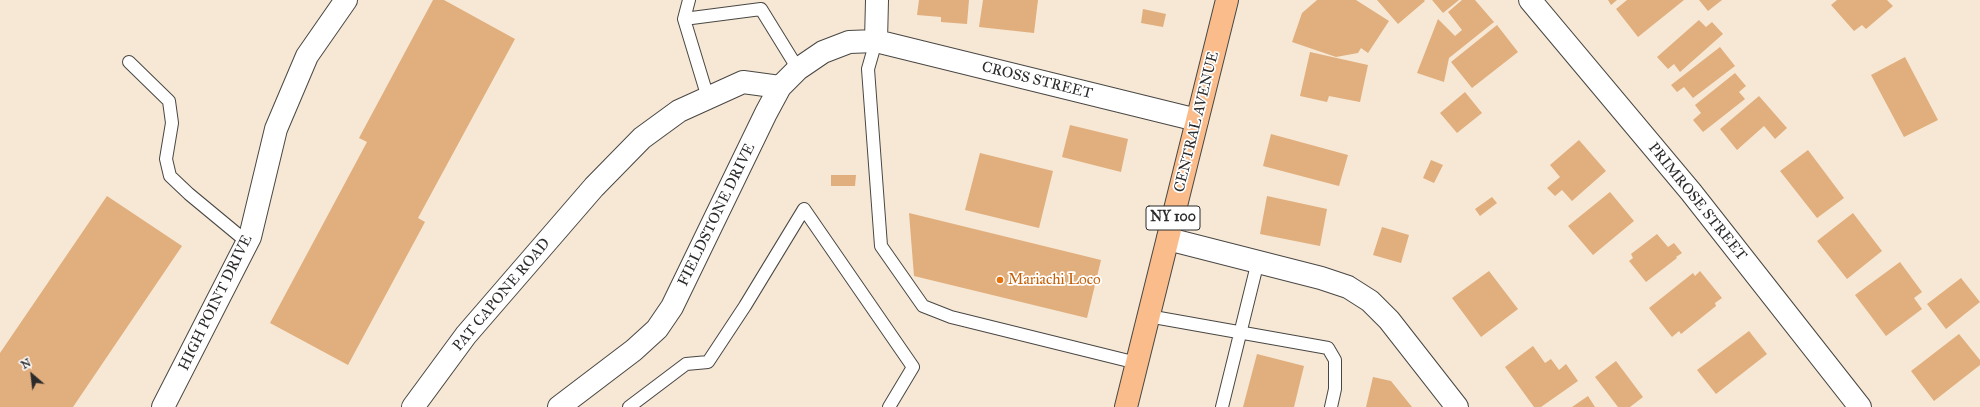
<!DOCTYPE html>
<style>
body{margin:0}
#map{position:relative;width:1980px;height:407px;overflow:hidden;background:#f6e8d4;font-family:"IM FELL Great Primer",serif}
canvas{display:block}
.north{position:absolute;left:12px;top:355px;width:40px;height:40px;-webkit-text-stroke:3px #fff;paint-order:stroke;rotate:332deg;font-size:11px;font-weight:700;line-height:16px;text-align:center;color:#2b2b2b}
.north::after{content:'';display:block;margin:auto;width:14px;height:18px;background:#2b2b2b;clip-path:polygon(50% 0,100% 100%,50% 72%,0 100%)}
</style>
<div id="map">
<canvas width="1980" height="407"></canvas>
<div class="north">N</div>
</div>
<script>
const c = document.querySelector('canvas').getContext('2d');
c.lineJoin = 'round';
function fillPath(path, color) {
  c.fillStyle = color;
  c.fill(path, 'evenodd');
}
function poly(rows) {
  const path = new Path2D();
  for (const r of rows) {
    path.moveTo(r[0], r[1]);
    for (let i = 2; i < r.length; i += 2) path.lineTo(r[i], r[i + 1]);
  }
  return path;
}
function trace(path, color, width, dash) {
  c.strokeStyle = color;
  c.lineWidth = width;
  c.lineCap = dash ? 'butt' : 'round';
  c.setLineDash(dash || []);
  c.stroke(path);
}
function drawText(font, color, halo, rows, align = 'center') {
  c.font = font + ' "IM FELL Great Primer",serif';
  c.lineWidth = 3.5;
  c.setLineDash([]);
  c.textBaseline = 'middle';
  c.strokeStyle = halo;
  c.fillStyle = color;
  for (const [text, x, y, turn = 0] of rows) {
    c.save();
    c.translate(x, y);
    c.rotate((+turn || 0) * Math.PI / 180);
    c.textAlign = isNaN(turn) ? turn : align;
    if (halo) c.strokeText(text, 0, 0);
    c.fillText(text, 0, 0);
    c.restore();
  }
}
fillPath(poly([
 [433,0,444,0,515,39,418,218,425,222,348,365,270,323,367,142,359,138],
 [919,0,969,0,967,24,941,22,941,17,917,15],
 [983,0,1038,0,1034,33,979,27],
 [1317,0,1356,0,1389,21,1368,53,1361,48,1358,53,1336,57,1292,42,1302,13],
 [1377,0,1424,0,1425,1,1398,24],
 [1432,0,1459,0,1443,13],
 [1462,0,1475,0,1494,22,1449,58,1444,82,1417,73,1438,19,1455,36,1462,30,1448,12],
 [1608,0,1617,0,1611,5],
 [1627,0,1684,0,1638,37,1616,9],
 [1699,0,1722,0,1708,11],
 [1837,0,1887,0,1893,6,1866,29,1862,25,1854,31,1831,5],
 [1143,9,1166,14,1163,27,1141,23],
 [1699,20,1706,27,1712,22,1723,34,1680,72,1674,64,1668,69,1657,57],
 [1497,25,1518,52,1472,88,1451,62],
 [1720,47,1735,66,1693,98,1684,87,1677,92,1671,85],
 [1310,52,1368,65,1360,102,1329,96,1327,102,1300,96],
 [1905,57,1938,120,1904,137,1871,75],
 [1735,73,1746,86,1739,92,1745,99,1703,132,1693,120,1701,113,1695,105],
 [1465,92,1482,113,1457,133,1440,113],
 [1759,96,1787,128,1775,139,1764,126,1737,150,1720,129],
 [1070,125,1128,139,1121,172,1062,157],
 [1271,134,1348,155,1339,186,1263,166],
 [1579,140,1606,171,1572,201,1562,190,1555,196,1547,188,1560,177,1550,165],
 [1808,150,1844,198,1817,218,1780,171],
 [980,153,1053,171,1039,228,965,210],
 [1431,160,1443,165,1434,183,1423,178],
 [831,175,856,175,855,186,831,186],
 [1610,192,1634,221,1593,255,1568,226],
 [107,196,182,246,73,407,0,407,0,353],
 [1267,196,1327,209,1320,246,1260,234],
 [1492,197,1497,203,1480,216,1475,209],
 [909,213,1101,260,1087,318,914,276],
 [1853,213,1882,251,1847,279,1817,241],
 [1382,227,1409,235,1401,263,1373,255],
 [1657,234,1668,247,1674,243,1682,253,1676,257,1677,258,1646,282,1629,261,1633,258,1631,254],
 [1900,262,1922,292,1914,298,1922,309,1886,336,1855,295],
 [1489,271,1518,309,1481,337,1452,298],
 [1700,271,1722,298,1715,303,1716,306,1681,334,1679,331,1672,337,1649,308,1693,273,1695,276],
 [1961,278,1980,302,1946,329,1927,304],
 [1749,331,1767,354,1716,394,1697,370],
 [1959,334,1980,360,1980,365,1934,401,1911,371],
 [1533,346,1545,363,1551,359,1559,370,1566,364,1578,381,1541,407,1534,407,1505,367],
 [1257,354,1304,366,1294,407,1243,407],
 [1616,361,1643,397,1630,407,1618,407,1595,377],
 [1373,377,1391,381,1412,407,1366,407],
 [1588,396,1595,407,1572,407]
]), '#e1ae7d');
const service = poly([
 [689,0,684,19,708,98],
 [684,19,761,9,798,69],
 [876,41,868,69,881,246,923,306,951,317,1137,363],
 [129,62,169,101,172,123,166,159,170,176,189,194,247,242],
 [1148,316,1328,348,1335,360,1335,389,1331,407],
 [629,407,686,364,708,362,745,306,804,209,913,367,889,407],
 [1222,407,1258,261]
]);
const minor = poly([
 [1530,0,1691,192,1860,407],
 [876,41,877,0],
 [1168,239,1321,278,1348,287,1370,301,1389,320,1457,407],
 [163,407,250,237,276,129,307,56,346,0],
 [413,407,466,335,594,187,642,138,679,111,743,82,780,87],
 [559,407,634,350,657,329,672,307,766,113,780,87,798,69,823,52,849,42,876,41,1197,120]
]);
const primary = poly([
 [1126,407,1227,0]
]);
trace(service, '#494744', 14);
trace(minor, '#494744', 24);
trace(primary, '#494744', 24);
trace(service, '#fff', 12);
trace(minor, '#fff', 22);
trace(primary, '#f9bc8a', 22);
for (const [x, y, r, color] of [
 [1000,280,4,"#e8710a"]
]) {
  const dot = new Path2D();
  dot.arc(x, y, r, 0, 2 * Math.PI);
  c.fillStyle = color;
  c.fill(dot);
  trace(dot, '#fff', 1.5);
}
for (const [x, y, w] of [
 [1173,218,54]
]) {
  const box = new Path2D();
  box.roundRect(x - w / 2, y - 12, w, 24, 3);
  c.fillStyle = '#fff';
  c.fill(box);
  trace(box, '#2b2b2b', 1);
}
drawText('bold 14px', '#2b2b2b', null, [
 ["NY 100",1173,218]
]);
drawText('15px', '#2b2b2b', '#fff', [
 ["CROSS STREET",1037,81,14],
 ["CENTRAL AVENUE",1197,122,-76],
 ["PRIMROSE STREET",1697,202,51],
 ["FIELDSTONE DRIVE",717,215,-64],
 ["PAT CAPONE ROAD",502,295,-50],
 ["HIGH POINT DRIVE",216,303,-64]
]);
drawText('15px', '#c56008', '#fff', [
 ["Mariachi Loco",1008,280]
], 'left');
</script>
